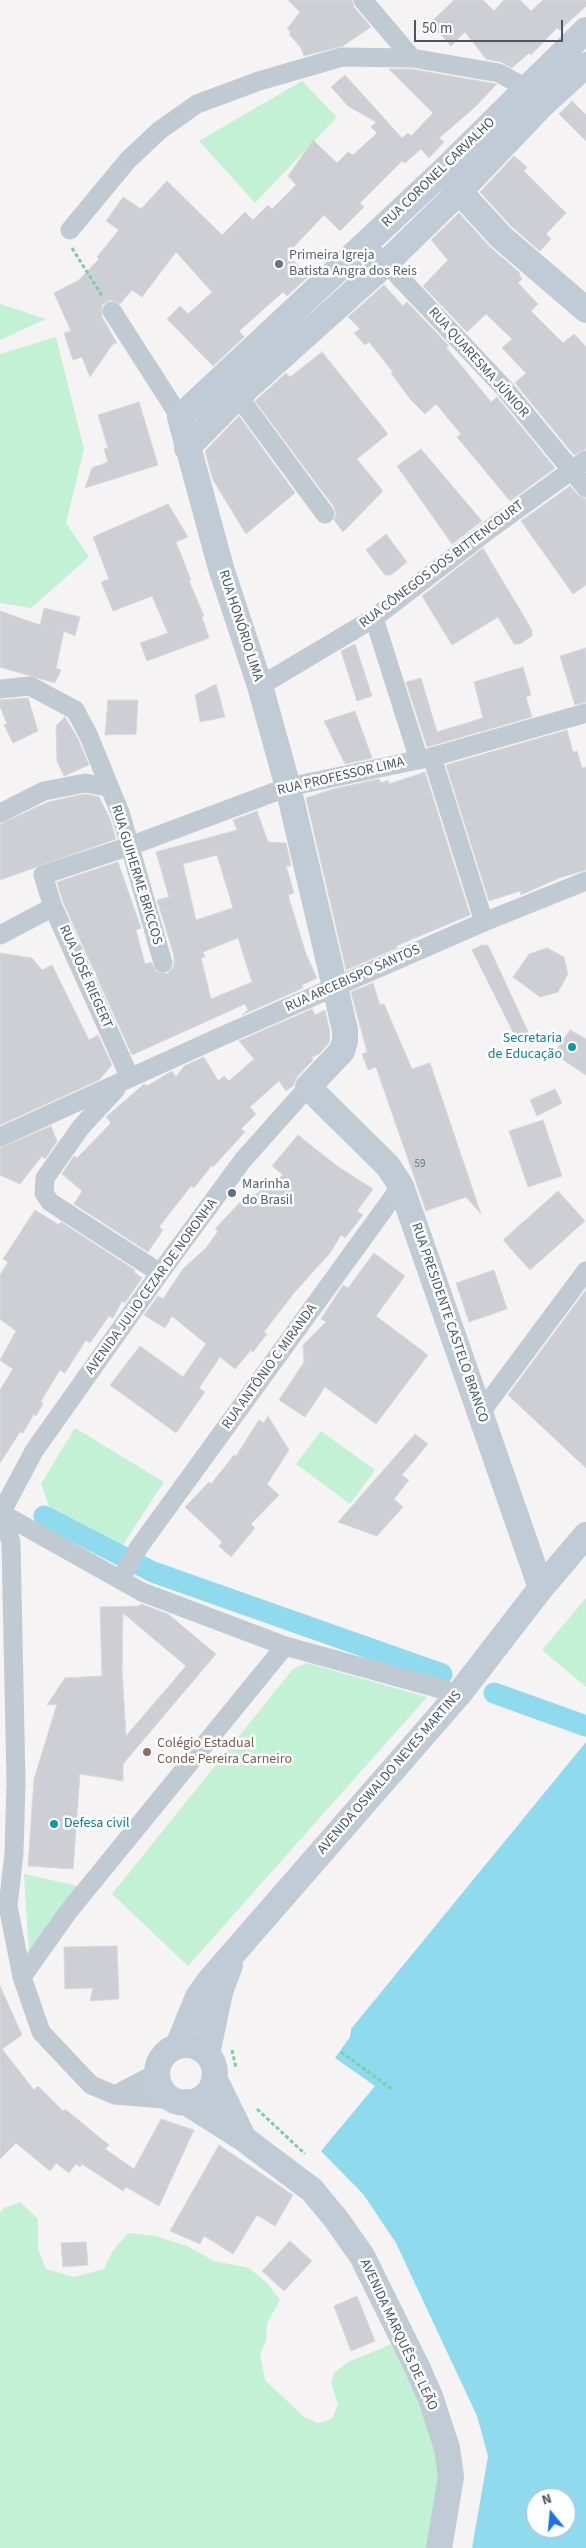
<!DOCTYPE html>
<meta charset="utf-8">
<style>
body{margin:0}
#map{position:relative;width:586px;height:2548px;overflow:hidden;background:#f5f3f3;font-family:"Source Sans 3",sans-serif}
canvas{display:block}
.north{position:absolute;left:526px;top:2488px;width:50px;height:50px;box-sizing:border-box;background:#fff;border:1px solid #b7bbc0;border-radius:50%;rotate:343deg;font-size:14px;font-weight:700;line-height:20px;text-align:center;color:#4a5661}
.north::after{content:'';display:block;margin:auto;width:18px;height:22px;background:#1a73e8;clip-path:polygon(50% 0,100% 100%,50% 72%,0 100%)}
.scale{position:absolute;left:414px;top:20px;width:149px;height:22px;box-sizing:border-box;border:2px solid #4a5661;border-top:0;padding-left:6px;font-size:15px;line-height:18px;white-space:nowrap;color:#4a5661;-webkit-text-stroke:4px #fff;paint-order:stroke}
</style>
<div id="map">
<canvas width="586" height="2548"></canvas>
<div class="north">N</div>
<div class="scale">50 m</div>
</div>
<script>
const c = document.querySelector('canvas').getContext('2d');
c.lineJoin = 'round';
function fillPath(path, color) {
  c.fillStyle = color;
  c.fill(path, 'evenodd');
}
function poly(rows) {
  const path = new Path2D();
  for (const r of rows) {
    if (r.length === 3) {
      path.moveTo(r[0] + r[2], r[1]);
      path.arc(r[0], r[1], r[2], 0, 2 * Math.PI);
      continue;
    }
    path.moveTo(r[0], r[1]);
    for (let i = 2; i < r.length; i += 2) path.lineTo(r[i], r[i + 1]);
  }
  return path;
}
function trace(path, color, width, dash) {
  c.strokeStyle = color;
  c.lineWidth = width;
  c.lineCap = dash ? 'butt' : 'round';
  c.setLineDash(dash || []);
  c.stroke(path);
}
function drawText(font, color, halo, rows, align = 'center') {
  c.font = font + ' "Source Sans 3",sans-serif';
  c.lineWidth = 5;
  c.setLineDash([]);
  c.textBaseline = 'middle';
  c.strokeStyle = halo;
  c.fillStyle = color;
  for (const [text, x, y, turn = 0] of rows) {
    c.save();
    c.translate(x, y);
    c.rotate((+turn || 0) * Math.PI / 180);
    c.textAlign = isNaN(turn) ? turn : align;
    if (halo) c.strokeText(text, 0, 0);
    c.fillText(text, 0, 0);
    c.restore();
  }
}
fillPath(poly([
 [302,81,337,117,255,203,199,141],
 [0,304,46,319,0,340],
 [56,337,84,449,66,523,89,557,31,608,0,603,0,354],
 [75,1428,164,1482,120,1549,50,1509,41,1484],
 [321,1431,375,1470,350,1504,296,1464],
 [586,1598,586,1687,542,1650],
 [307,1663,427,1697,188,1966,112,1894,293,1669],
 [24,1874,83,1887,29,1955],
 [20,2202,38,2219,38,2249,46,2269,74,2277,104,2269,112,2252,128,2233,155,2236,187,2246,214,2261,249,2268,268,2284,280,2300,267,2323,266,2341,260,2354,265,2380,304,2417,318,2423,332,2419,338,2404,331,2383,334,2373,348,2362,397,2342,443,2450,432,2548,0,2548,0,2213,4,2208]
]), '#c3f1d5');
fillPath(poly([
 [586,1742,586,2548,472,2548,488,2456,477,2416,396,2243,363,2194,321,2151,375,2086,335,2058,350,2037,351,2029],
 [536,2498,566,2498,566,2528,536,2528]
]), '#90daee');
trace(poly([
 [44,1516,153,1572,442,1674],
 [494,1693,586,1726]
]), '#90daee', 21);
const building = poly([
 [288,0,352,0,354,7,371,27,343,46,304,56,301,48,289,34,291,32,287,29,300,12,288,0],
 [454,0,483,0,494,11,504,0,520,0,531,11,543,0,586,0,586,6,560,30,557,28,531,55,529,53,512,68,501,62,486,59,465,32,451,46,430,23,454,0],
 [389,69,411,69,497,84,474,108,439,138,444,142,429,158,421,149,405,163,402,161,360,203,364,207,340,231,324,215,287,254,309,276,287,296,283,292,239,331,244,337,213,366,167,319,180,306,188,314,212,292,176,252,142,297,132,290,120,304,111,300,102,305,102,317,117,343,113,344,90,377,82,357,73,360,64,333,71,331,54,293,79,280,99,259,97,257,119,230,106,221,123,197,141,209,167,181,222,235,245,212,253,220,268,205,272,209,296,185,288,176,313,140,337,163,348,152,353,155,377,133,371,127,376,122,348,106,331,87,345,75,402,138,408,133,411,136,433,113,389,69],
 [572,101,586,115,586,141,559,114,572,101],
 [514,156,527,167,524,171,566,213,546,234,551,239,540,251,511,226,480,192,514,156],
 [459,213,490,247,520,273,519,275,522,279,518,283,538,304,531,311,563,343,574,334,586,347,586,449,574,455,515,383,526,373,502,348,512,339,486,314,467,332,423,286,448,260,431,240,459,213],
 [384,285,403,306,407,302,449,346,446,347,491,402,497,397,555,468,510,501,457,437,461,434,436,404,425,414,410,399,391,373,393,372,369,342,365,345,354,333,360,329,348,317,384,285],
 [322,352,388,434,357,459,383,491,343,532,334,520,336,513,334,507,255,401,286,373,290,377,322,352],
 [139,402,158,465,85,488,92,468,108,462,104,449,108,448,98,415,139,402],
 [239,416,295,493,246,534,213,480,205,451,239,416],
 [421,449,482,521,452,544,397,466,421,449],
 [570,486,578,495,586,499,586,585,573,594,521,521,570,486],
 [168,504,188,537,176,542,191,580,189,581,204,616,202,617,209,638,147,661,140,643,168,633,152,596,113,611,101,582,109,579,93,537,168,504],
 [386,534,407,562,391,575,385,575,366,550,386,534],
 [483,548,532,630,532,636,520,644,514,644,498,617,452,645,422,596,483,548],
 [44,608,80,617,75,636,64,631,56,668,61,670,55,683,0,667,0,611,40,625,44,608],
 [355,644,372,696,357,701,341,651,355,644],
 [586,648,586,702,575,705,560,656,586,648],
 [523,667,531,695,526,697,532,717,427,747,406,682,421,678,437,732,483,718,474,682,523,667],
 [216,684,225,717,200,722,195,695,216,684],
 [28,698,38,731,13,743,4,725,7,724,0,707,0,700,28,698],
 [108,700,138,700,136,734,105,735,108,700],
 [355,711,372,758,345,764,324,721,355,711],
 [65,717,78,739,89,765,64,776,57,761,56,726,65,717],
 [567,730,573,752,577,751,582,768,586,767,586,870,559,878,521,895,520,891,489,901,446,765,567,730],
 [425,772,470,915,396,946,397,948,346,970,306,798,333,789,379,779,381,783,388,780,389,784,425,772],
 [85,794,99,797,110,819,116,839,0,880,0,824,48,802,85,794],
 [257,811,268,842,286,843,291,866,286,866,294,893,288,895,306,954,317,978,302,985,303,988,242,1015,248,1010,245,1004,132,1055,63,902,57,882,118,862,141,928,136,930,145,964,151,962,156,971,167,974,174,966,174,956,157,900,169,897,156,852,237,830,233,820,257,811],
 [217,855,233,908,196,920,183,864,217,855],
 [238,938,252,982,211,999,201,958,205,957,203,952,238,938],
 [482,945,488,945,531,1038,519,1044,472,950,482,945],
 [547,948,564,957,568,974,558,992,540,997,513,977,529,954,547,948],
 [0,953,32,958,42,970,52,965,89,1040,98,1035,112,1065,99,1080,0,1125,0,953],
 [373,983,380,1005,384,1004,412,1069,430,1063,481,1214,466,1197,426,1211,376,1067,368,1070,362,1054,367,1052,351,992,373,983],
 [312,1009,315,1015,325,1010,330,1032,329,1043,319,1054,312,1057,313,1060,297,1077,293,1086,286,1091,279,1081,250,1107,256,1114,241,1129,245,1132,213,1167,212,1165,194,1188,191,1186,159,1227,163,1230,148,1252,74,1204,82,1191,62,1174,74,1156,77,1158,111,1123,106,1117,144,1084,147,1086,172,1071,176,1077,184,1066,204,1057,218,1081,224,1076,229,1081,254,1059,239,1041,312,1009],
 [570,1030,586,1039,586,1075,554,1054,570,1030],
 [555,1089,562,1103,537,1116,530,1100,555,1089],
 [543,1120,562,1176,528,1187,509,1131,543,1120],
 [51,1126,57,1141,45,1159,42,1156,20,1184,0,1175,0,1148,51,1126],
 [298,1135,337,1166,373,1189,357,1211,363,1215,345,1238,341,1235,330,1253,294,1293,264,1332,267,1334,253,1352,251,1350,235,1369,220,1357,199,1388,205,1392,176,1433,110,1385,140,1346,183,1377,206,1344,172,1316,165,1328,144,1315,158,1296,163,1299,183,1269,207,1247,218,1231,215,1229,241,1201,243,1203,283,1175,272,1166,298,1135],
 [558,1191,585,1221,530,1270,503,1240,558,1191],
 [35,1210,59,1225,61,1222,135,1270,134,1272,142,1278,125,1303,122,1301,113,1318,109,1316,90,1343,86,1340,65,1373,60,1370,41,1401,43,1404,36,1416,34,1414,23,1433,20,1432,0,1463,0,1390,13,1369,0,1360,16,1331,0,1319,0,1275,8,1262,3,1259,35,1210],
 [374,1253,405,1276,376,1316,428,1355,376,1424,325,1387,305,1417,279,1400,304,1362,303,1345,326,1322,321,1319,343,1285,348,1288,374,1253],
 [494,1270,507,1309,469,1322,456,1283,494,1270],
 [586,1290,586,1468,508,1395,586,1290],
 [268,1416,289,1450,267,1484,279,1495,251,1524,255,1528,231,1557,219,1546,222,1542,185,1507,209,1482,211,1484,234,1455,236,1456,259,1420,264,1423,268,1416],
 [415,1434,428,1444,402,1475,409,1480,394,1499,403,1507,377,1536,338,1522,415,1434],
 [141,1604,168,1614,216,1654,123,1764,123,1781,80,1774,73,1869,28,1866,34,1779,57,1704,47,1705,65,1678,102,1676,100,1607,139,1606,141,1604],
 [123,1613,186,1666,126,1736,122,1669,123,1613],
 [117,1946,119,1999,90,2001,93,1988,65,1989,64,1947,117,1946],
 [0,1986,22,2035,2,2049,34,2090,38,2086,63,2111,65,2109,109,2145,105,2149,134,2169,161,2119,194,2130,159,2206,126,2187,123,2191,82,2164,80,2167,76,2164,69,2173,56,2163,50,2171,16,2143,0,2159,0,1986],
 [219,2145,293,2195,275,2226,257,2215,233,2254,204,2236,200,2244,170,2231,219,2145],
 [290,2241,312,2261,284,2291,262,2271,290,2241],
 [86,2242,88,2265,63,2267,61,2243,86,2242],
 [357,2296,375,2341,351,2351,334,2306,357,2296]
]);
fillPath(building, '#cdcfd5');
trace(building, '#d7d9de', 1);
trace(poly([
 [72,248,102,296],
 [232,2050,236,2068],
 [341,2052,393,2090],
 [257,2109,305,2154]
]), '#7ad0a6', 3, [4, 2.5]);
trace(poly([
 [363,0,412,58],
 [70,230,128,160,160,130,197,104,259,81,342,57,412,58,499,73,526,88,535,96],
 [364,245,386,263,505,389,586,488],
 [112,311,180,417],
 [238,396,325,514],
 [374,618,419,760],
 [260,686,374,618,494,526,586,460],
 [0,689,30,686,75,710,88,734,121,815,163,963],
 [432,757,484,922],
 [0,813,44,791,85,783,108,787],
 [0,935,53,907],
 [130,1078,53,907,43,875,130,846,288,787,432,757,586,713],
 [116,1089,81,1127,45,1178,44,1193,50,1202,160,1273],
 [0,1137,220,1037,484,922,586,881],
 [481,1412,586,1271],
 [1,1513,11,1542,16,1782,14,1853,8,1906,22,1977,41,2032,91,2085,115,2095,176,2100],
 [1,1513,142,1592,285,1646,459,1694],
 [0,1515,34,1451,160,1273,243,1160,308,1087],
 [120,1580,139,1547,401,1186],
 [22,1977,68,1912,285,1646],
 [115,2095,157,2073]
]), '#c1cad2', 19);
trace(poly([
 [447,178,501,237,586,310],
 [187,448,238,396,386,263,459,192,543,104,586,65],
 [541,1588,401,1186,388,1166,308,1087,342,1051,345,1041,345,1030,288,787,260,686,221,568,180,417,442,172,586,30],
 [186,2074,29],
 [178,2046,198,1997,210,1980,459,1694,541,1588,586,1535],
 [207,2054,220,1992,230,1965],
 [214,2078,244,2139],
 [186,2102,244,2139,312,2190,336,2219,362,2256,418,2369,431,2399,447,2448,451,2477,439,2548]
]), '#c1cbd6', 26);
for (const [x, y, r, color] of [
 [279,264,5,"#6b7280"],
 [572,1047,5,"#0f9aa8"],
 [232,1193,5,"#5c6f8a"],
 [147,1752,5,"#8d6e63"],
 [54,1824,5,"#0f9aa8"]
]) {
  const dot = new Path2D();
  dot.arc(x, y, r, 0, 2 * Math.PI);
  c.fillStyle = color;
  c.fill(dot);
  trace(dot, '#fff', 2);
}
drawText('11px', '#6b747e', null, [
 ["59",420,1165]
]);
drawText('14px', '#4a5661', '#fff', [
 ["RUA CORONEL CARVALHO",439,173,-44],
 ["RUA QUARESMA JÚNIOR",478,363,48],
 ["RUA CÔNEGOS DOS BITTENCOURT",442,565,-37],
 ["RUA HONÓRIO LIMA",240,626,72],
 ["RUA PROFESSOR LIMA",341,777,-13],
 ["RUA GUIHERME BRICCOS",136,875,73],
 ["RUA JOSÉ RIEGERT",85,977,66],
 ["RUA ARCEBISPO SANTOS",353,979,-24],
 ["AVENIDA JULIO CEZAR DE NORONHA",152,1287,-54],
 ["RUA PRESIDENTE CASTELO BRANCO",449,1323,71],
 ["RUA ANTÔNIO C MIRANDA",270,1367,-54],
 ["AVENIDA OSWALDO NEVES MARTINS",390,1773,-49],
 ["AVENIDA MARQUÊS DE LEÃO",398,2335,65]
]);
drawText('14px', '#5b616d', '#fff', [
 ["Primeira Igreja",289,256],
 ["Batista Angra dos Reis",289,272]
], 'left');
drawText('14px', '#0d838f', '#fff', [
 ["Secretaria",562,1039],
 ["de Educação",562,1055],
 ["Defesa civil",64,1824,"left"]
], 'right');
drawText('14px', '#4e5e75', '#fff', [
 ["Marinha",242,1185],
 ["do Brasil",242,1201]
], 'left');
drawText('14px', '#785e54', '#fff', [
 ["Colégio Estadual",157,1744],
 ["Conde Pereira Carneiro",157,1760]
], 'left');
</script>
